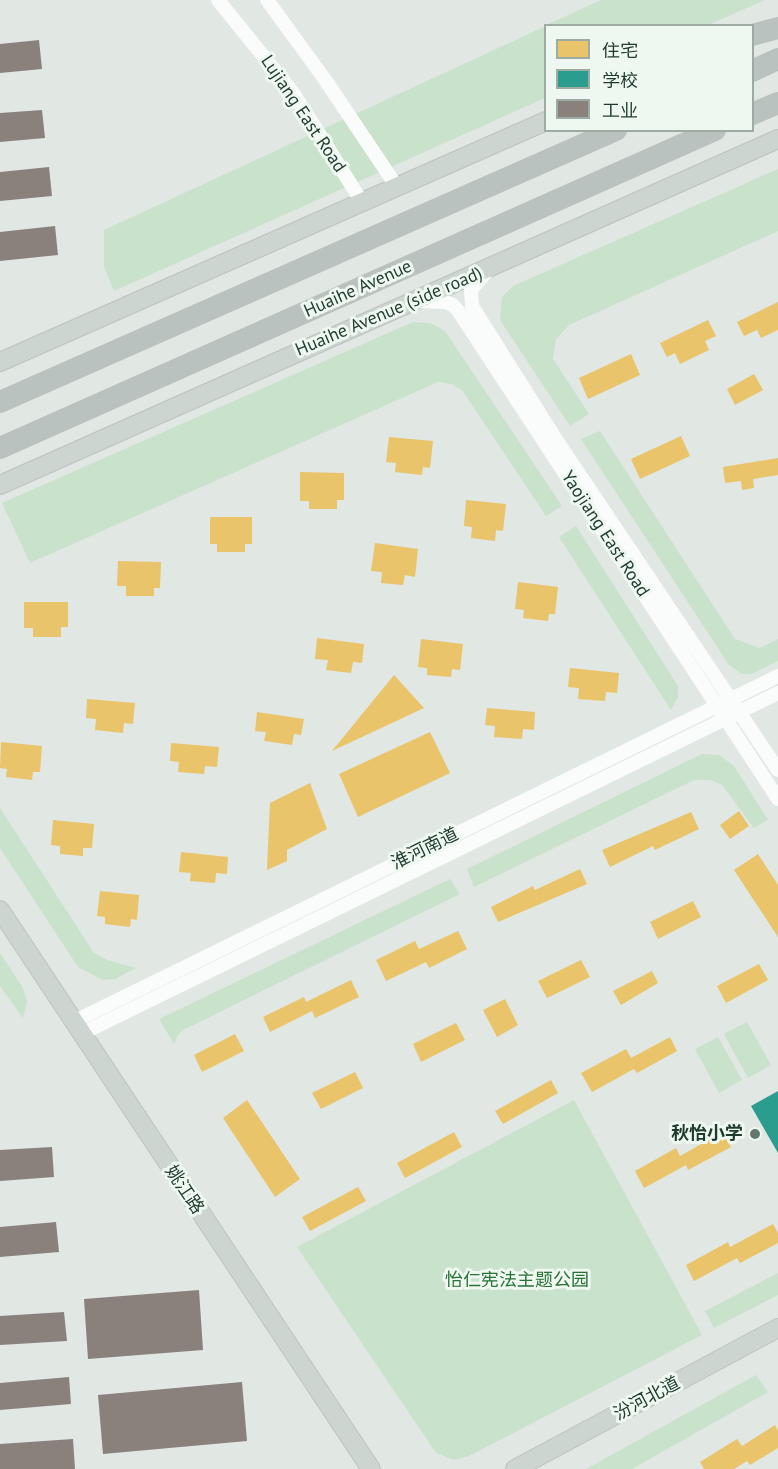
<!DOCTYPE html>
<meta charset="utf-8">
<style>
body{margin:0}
#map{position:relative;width:778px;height:1469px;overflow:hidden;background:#e1e7e3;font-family:"PT Sans","Noto Sans SC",sans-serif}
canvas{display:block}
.legend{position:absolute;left:544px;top:24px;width:210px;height:108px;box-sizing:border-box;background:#eff7f1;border:2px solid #9caca3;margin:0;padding:8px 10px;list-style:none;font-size:18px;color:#1f3b2e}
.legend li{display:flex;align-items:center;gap:12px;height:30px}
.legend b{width:30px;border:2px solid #9caca3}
</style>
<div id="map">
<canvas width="778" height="1469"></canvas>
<ul class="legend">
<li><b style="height:16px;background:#e9c46a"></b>住宅</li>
<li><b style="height:16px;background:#2a9d8f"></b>学校</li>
<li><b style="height:16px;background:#8a817c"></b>工业</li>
</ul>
</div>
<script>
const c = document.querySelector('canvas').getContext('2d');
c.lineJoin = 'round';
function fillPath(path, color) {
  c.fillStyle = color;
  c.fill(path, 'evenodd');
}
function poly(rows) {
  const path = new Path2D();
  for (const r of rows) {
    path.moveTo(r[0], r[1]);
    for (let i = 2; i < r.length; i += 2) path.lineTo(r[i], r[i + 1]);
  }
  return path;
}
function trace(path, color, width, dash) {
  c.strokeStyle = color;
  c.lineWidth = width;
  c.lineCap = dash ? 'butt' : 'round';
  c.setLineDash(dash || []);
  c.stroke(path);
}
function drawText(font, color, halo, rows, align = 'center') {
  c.font = font + ' "PT Sans","Noto Sans SC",sans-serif';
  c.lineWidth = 6;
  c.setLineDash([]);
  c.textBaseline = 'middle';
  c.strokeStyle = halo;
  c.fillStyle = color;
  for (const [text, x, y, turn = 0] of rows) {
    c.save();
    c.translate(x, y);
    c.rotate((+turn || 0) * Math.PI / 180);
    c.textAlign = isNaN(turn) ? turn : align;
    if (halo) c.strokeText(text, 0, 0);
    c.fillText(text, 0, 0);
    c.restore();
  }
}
fillPath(poly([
 [601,0,765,0,708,25,546,25],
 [546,26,545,98,114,291,104,267,104,230],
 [778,169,778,231,569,325,556,339,553,359,589,414,570,426,500,320,502,297,513,286],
 [413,322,430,323,445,331,562,506,546,516,462,390,451,384,438,382,30,563,2,503],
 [600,431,735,639,760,648,778,639,778,661,751,674,742,674,729,665,581,439],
 [576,526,678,686,678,697,671,710,559,537],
 [702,754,719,755,734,766,768,820,754,828,722,785,711,780,694,780,474,887,467,869],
 [0,808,94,953,107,960,136,968,115,979,103,980,78,967,0,848],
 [450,879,460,894,185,1029,178,1035,174,1044,159,1019],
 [0,953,23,988,27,1002,23,1018,0,986],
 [747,1022,771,1065,748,1078,724,1034],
 [718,1037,742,1080,719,1093,695,1049],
 [574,1100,702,1335,469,1456,454,1460,436,1453,297,1247],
 [778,1273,778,1295,714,1328,705,1311],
 [756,1375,768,1392,632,1469,586,1469]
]), '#c9e2cb');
fillPath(poly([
 [778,302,778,330,761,338,757,330,744,336,737,322],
 [708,320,716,336,705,341,709,350,680,364,675,353,667,357,660,343],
 [631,354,640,375,588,399,579,378],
 [754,374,763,390,735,405,727,389],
 [681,436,690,456,640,479,631,459],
 [389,437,433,441,430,468,423,467,422,475,395,472,396,463,386,462],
 [778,458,778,475,753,479,754,488,742,490,741,481,725,483,723,467],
 [300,472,344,473,344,500,337,500,337,509,309,509,309,501,300,501],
 [466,500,506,504,503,531,496,530,495,541,471,538,472,527,464,526],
 [210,517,252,517,252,544,245,544,245,552,217,552,217,544,210,544],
 [375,543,418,549,415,577,405,575,403,585,381,583,382,572,371,571],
 [118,561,161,562,160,588,154,588,154,596,126,596,126,586,117,586],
 [518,582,558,587,555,614,549,614,548,621,523,618,524,610,515,609],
 [24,602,68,602,68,627,61,627,61,637,33,637,33,628,24,628],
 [317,638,364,644,362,663,353,662,351,673,326,670,328,660,315,659],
 [421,639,463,644,460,670,452,669,451,677,427,675,427,668,418,667],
 [570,668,619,673,617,693,606,692,605,701,578,699,579,688,568,687],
 [394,675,424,708,332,751],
 [87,699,135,703,133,724,124,723,123,733,95,730,96,719,86,718],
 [487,708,535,712,534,730,523,729,522,739,494,737,495,726,485,725],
 [257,712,304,719,301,735,294,734,292,745,264,741,266,732,255,731],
 [430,732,450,773,358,817,339,774],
 [1,742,42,746,40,772,33,772,32,780,6,777,7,769,0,768],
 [171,743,219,747,217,767,205,766,204,774,178,772,179,762,170,761],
 [310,783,327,829,287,850,287,861,267,870,270,803],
 [739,811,749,826,730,839,720,825],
 [691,812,699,829,655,850,653,846,610,867,602,850],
 [53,820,94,824,92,848,83,848,83,856,60,854,60,846,51,845],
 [181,852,228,857,227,874,216,873,215,883,190,881,191,873,179,872],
 [758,854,778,885,778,937,734,870],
 [580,869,587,884,498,922,491,907,533,886,535,890],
 [100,891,139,895,137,920,131,919,130,927,105,924,105,917,97,916],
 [693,901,701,917,658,939,650,922],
 [458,931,467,949,429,968,426,962,386,981,376,960,415,941,419,949],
 [581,960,590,977,547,998,538,981],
 [759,964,768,980,726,1003,717,986],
 [652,971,658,983,621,1005,613,991],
 [351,980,359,997,315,1018,312,1011,270,1032,263,1017,304,997,306,1002],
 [505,999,518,1025,497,1037,483,1010],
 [456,1023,465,1040,421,1062,413,1044],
 [235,1034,244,1051,202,1072,194,1055],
 [670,1037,677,1051,637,1073,634,1069,592,1092,581,1073,626,1049,631,1058],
 [355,1072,363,1088,321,1109,312,1093],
 [551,1080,558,1093,503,1124,495,1111],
 [247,1100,300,1179,275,1197,223,1118],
 [454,1132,462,1147,405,1178,397,1163],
 [723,1132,731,1147,688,1170,686,1165,644,1188,635,1171,676,1148,680,1156],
 [358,1187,366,1201,310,1231,302,1217],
 [773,1224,778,1233,778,1243,740,1263,737,1258,694,1281,686,1265,728,1242,730,1247],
 [775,1425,778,1431,778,1448,750,1465,747,1461,734,1469,704,1469,700,1462,737,1439,742,1446]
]), '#e9c46a');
fillPath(poly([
 [778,1091,778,1153,751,1106]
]), '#2a9d8f');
fillPath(poly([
 [39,40,42,69,0,73,0,44],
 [42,110,45,138,0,142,0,113],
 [49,167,52,196,0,201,0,172],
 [55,226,58,255,0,261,0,232],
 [52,1147,54,1177,0,1181,0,1150],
 [56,1222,59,1252,0,1257,0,1227],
 [199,1290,203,1350,88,1359,84,1299],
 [64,1312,67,1341,0,1345,0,1316],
 [69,1377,71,1404,0,1410,0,1383],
 [242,1382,247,1441,103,1454,98,1395],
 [73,1439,75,1469,0,1469,0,1444]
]), '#8a817c');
const major = poly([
 [0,362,546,121],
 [0,485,778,139],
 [0,910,371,1469],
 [515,1469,778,1328]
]);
const highway = poly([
 [752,35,778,28],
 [752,71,778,59],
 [752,114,778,103],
 [0,402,616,130],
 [0,448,715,130]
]);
trace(major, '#bbc4bf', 20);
trace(highway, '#bbc4bf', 22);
trace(poly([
 [218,0,294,94,362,202],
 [267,0,326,81,397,187],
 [487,271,471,290,472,306,557,441,778,770],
 [417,301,445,302,453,305,459,312,778,799],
 [73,1022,778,676],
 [81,1034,778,693]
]), '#fafbfb', 14);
trace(major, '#ccd5d0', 18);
trace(highway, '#b9c2be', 21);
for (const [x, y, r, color] of [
 [755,1134,6,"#63776d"]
]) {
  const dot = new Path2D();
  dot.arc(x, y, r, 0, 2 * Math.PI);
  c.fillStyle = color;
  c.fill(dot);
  trace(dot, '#eff7f1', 2);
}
drawText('18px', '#1f3b2e', '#eff7f1', [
 ["Lujiang East Road",303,114,56],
 ["Huaihe Avenue",358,289,-24],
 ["Huaihe Avenue (side road)",389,312,-23],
 ["Yaojiang East Road",605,534,57],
 ["淮河南道",425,849,-26],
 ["姚江路",184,1190,56],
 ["汾河北道",647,1399,-28]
]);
drawText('bold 18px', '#1f3b2e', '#eff7f1', [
 ["秋怡小学",743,1134]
], 'right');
drawText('18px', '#287336', '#eff7f1', [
 ["怡仁宪法主题公园",517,1281]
]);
</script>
